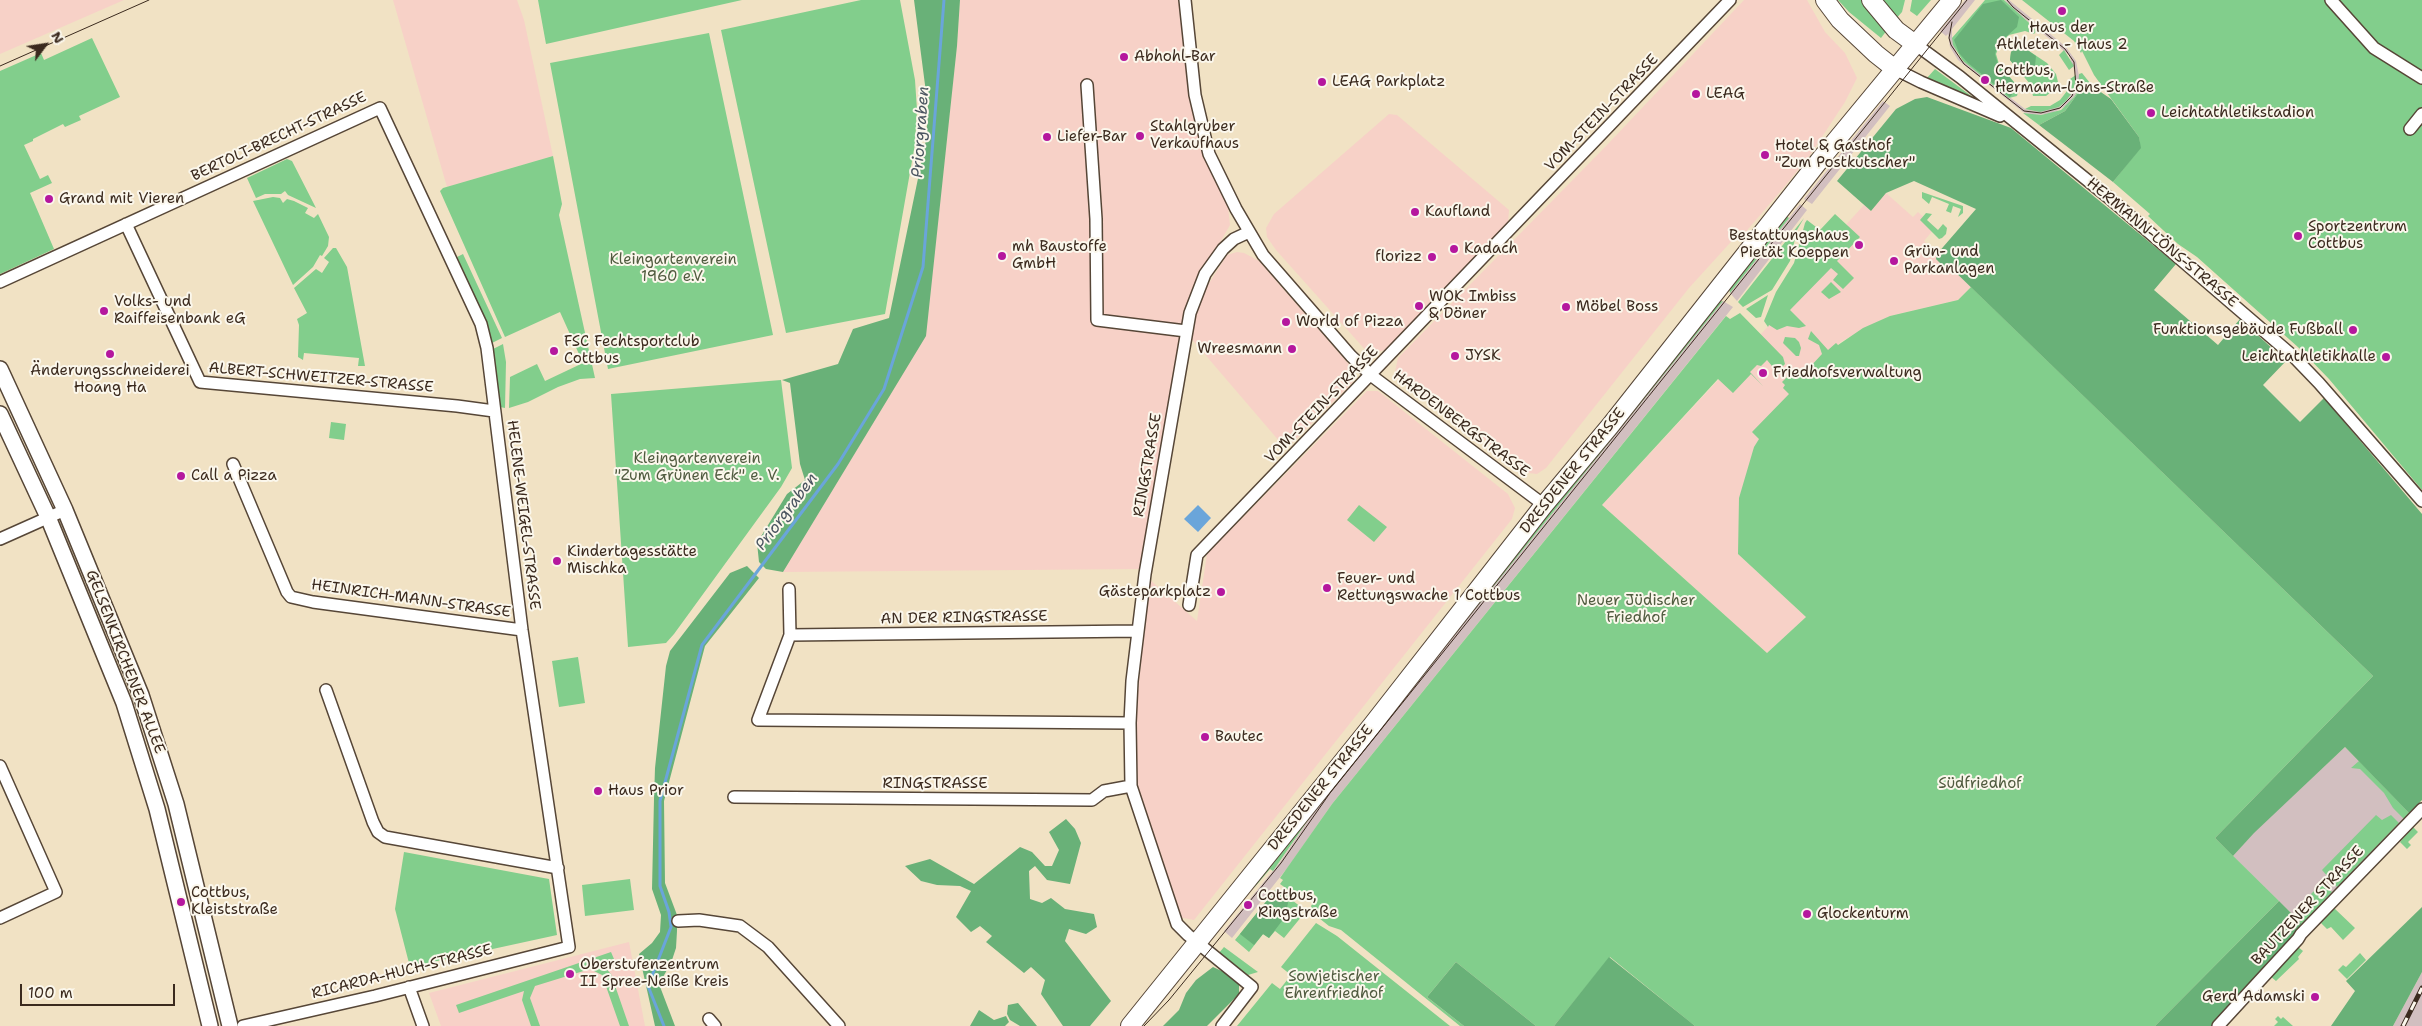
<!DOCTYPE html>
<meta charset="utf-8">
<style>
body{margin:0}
#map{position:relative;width:2422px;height:1026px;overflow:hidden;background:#f1e2c4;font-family:"Shantell Sans",sans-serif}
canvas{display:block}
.north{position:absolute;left:20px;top:20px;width:50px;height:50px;-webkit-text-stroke:4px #fbf7ec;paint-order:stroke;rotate:59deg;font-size:14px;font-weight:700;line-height:20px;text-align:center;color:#3b2a1e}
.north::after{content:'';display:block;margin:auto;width:18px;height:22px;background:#3b2a1e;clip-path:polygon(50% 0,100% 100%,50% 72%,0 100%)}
.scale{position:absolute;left:20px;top:984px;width:155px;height:22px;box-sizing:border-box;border:2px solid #3b2a1e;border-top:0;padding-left:6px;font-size:15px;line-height:18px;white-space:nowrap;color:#3b2a1e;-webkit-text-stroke:4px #fbf7ec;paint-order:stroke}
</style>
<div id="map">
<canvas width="2422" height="1026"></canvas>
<div class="north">N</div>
<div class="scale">100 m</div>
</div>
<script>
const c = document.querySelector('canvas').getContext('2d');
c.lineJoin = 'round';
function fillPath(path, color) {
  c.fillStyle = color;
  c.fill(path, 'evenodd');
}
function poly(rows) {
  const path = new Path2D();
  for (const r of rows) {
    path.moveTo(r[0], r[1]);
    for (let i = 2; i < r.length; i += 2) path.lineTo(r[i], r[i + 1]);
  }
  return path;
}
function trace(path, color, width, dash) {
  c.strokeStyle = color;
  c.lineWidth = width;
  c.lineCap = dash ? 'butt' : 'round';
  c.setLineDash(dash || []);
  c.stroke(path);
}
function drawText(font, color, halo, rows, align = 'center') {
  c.font = font + ' "Shantell Sans",sans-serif';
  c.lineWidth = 4;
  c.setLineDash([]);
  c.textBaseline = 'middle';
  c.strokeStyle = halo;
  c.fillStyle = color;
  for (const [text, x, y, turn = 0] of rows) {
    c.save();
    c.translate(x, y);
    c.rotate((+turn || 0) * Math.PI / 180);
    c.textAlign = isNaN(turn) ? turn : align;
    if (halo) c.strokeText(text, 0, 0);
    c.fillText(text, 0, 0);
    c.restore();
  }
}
fillPath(poly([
 [0,0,124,0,0,54],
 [393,0,517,0,524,20,553,156,447,187],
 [960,0,1181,0,1190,95,1204,157,1228,207,1230,225,1199,279,1141,569,783,572,925,336,957,46],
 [1744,0,1807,0,1825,32,1845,53,1857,78,1845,102,1810,155,1785,186,1743,235,1739,233,1689,288,1546,468,1537,474,1528,473,1443,408,1426,400,1394,376,1398,358,1608,144],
 [1389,114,1397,115,1509,210,1508,223,1385,350,1369,354,1276,250,1267,237,1266,228,1274,214],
 [1886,193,1913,217,1918,212,1935,228,1924,241,1971,287,1958,300,1890,316,1842,341,1829,352,1786,401,1754,447,1738,554,1806,617,1767,653,1602,505,1841,248,1832,240,1864,205,1871,211],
 [1237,252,1244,253,1259,261,1353,369,1353,382,1286,449,1190,337,1201,296,1227,255],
 [1367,391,1378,391,1508,494,1515,508,1512,519,1194,920,1179,917,1137,787,1135,723,1149,579,1197,621,1207,554],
 [629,942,645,1026,441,1026,429,993]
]), '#f7d1c7');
fillPath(poly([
 [1965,0,1975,0,1952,29,1952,38,1958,56,1963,61,2025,109,2034,111,2059,107,2070,96,2076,75,2069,55,2012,8,2005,0,2009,0,2066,47,2076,61,2080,81,2078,91,2069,104,2051,114,2032,115,2023,112,1958,60,1950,47,1948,34,1946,36,1940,31],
 [1883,101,1890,106,1812,204,1804,199],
 [1800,204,1807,210,1737,301,1730,293],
 [1723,301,1733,307,1332,804,1288,867,1232,938,1224,931,1280,862,1324,797],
 [2345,747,2411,815,2303,925,2233,856,2253,833],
 [2422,972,2422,1026,2393,1026]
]), '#d2bfc0');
fillPath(poly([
 [538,0,742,0,546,44],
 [861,0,900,0,915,80,917,110,915,144,885,314,786,333,721,30],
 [1838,0,1864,0,1887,30,1881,38,1849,12],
 [1877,0,1905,0,1902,12,1894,21],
 [1912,0,1931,0,1917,16,1910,11],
 [1985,0,2004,0,2037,30,2034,34,2025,31,2009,35,2000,44,1996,54,1999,64,2019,88,2017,96,2009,98,1963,61,1953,45,1952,38],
 [2022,0,2422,0,2422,490,2329,379,2299,348,2197,257,2178,244,2148,216,2150,214,2113,182,2140,148,2139,137,2094,75,2082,51,2081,53,2074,41],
 [709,33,773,335,608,369,550,63],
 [92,38,120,97,79,116,81,120,65,127,63,124,33,139,33,141,24,145,40,179,48,175,52,183,30,193,54,249,0,274,0,71,41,53,44,60],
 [2016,47,2023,47,2047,63,2056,74,2058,82,2055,89,2046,96,2033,96,2030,84,2010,60,2011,52],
 [2064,50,2074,66,2069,70,2059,55],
 [1935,69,1978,101,1930,81,1927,78],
 [2082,73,2094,88,2086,82,2065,111,2039,125,2023,113,2041,115,2061,110,2074,97,2078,91,2079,74],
 [2076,75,2074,90,2066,101,2059,107,2040,112,2025,109,2031,106,2050,106,2060,100,2067,91,2070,79],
 [553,156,562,204,559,215,595,378,580,379,558,387,528,402,509,408,510,377,537,364,545,381,583,363,560,312,505,337,440,191,443,188],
 [287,159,292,161,316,208,288,195,285,191,281,194,265,194,256,198,247,178],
 [1922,192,1963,206,1963,213,1958,217,1961,209,1953,206,1951,213,1946,211,1949,204,1932,197,1929,204,1922,198],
 [273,197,280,198,283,203,287,199,294,201,308,208,305,213,314,218,318,214,329,237,328,246,322,256,320,255,313,267,293,285,253,201],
 [1926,213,1932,214,1927,220,1938,230,1943,224,1947,228,1946,234,1942,238,1939,239,1920,220],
 [1835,214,1860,237,1837,261,1854,278,1843,289,1833,280,1838,274,1831,268,1790,310,1806,326,1799,328,1787,326,1777,330,1769,325,1768,327,1764,321,1776,292,1794,263,1805,223,1807,220,1820,230],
 [1786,216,1789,218,1730,293,1729,288],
 [1804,218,1797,230,1790,261,1772,290,1743,307,1738,302],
 [333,248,336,248,347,267,365,366,358,366,359,358,304,353,303,360,298,357,299,325,297,319,307,313,294,288,316,269,322,273,329,262,324,258],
 [463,254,502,338,492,343,489,343,474,295,457,257],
 [1831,282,1841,292,1829,299,1821,292],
 [1971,287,2373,676,2215,838,2279,901,2155,1026,1695,1026,1610,957,1554,1026,1536,1026,1456,962,1427,997,1464,1026,1460,1026,1341,930,1329,926,1314,914,1311,906,1317,898,1315,895,1312,893,1304,901,1280,884,1283,880,1280,878,1332,804,1726,316,1730,319,1740,313,1783,357,1785,364,1777,372,1767,360,1761,366,1757,365,1750,372,1763,386,1751,374,1733,393,1718,379,1602,505,1767,653,1806,617,1738,554,1739,498,1754,447,1759,439,1752,432,1789,394,1783,388,1785,385,1782,382,1791,373,1794,376,1798,372,1805,378,1813,370,1810,367,1822,354,1819,345,1808,339,1811,331,1828,350,1836,343,1838,345,1863,328,1890,316,1958,300],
 [1768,295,1761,317,1756,318,1746,309],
 [1723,301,1324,797,1273,871,1270,869,1254,888,1272,857,1718,302],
 [1785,337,1795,338,1799,342,1801,348,1799,356,1796,356,1783,343],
 [503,344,506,362,505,408,500,407,491,350],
 [781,380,792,468,781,487,674,634,666,643,628,647,611,394],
 [331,422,346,424,344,440,329,438],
 [1359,505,1387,527,1374,542,1347,520],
 [578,657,585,703,559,707,552,661],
 [2359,761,2409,813,2404,819,2393,808,2384,793,2360,769,2351,768],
 [2376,815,2382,820,2391,815,2399,823,2337,887,2322,870],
 [2413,827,2418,832,2408,842,2411,845,2407,849,2400,842],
 [404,852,549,879,557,935,410,967,395,909],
 [630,879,634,910,585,916,582,885],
 [2322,883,2332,892,2302,924,2295,915,2306,899],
 [1277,888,1302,908,1302,916,1284,938,1275,931,1269,938,1263,934,1249,952,1235,940],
 [2334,908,2355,928,2343,940,2331,927,2327,929,2321,923],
 [1316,923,1337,936,1450,1026,1237,1026,1272,983,1280,989,1284,984,1291,975,1281,967],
 [1224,947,1258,972,1248,975,1242,973,1218,954],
 [2298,947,2303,951,2298,957,2299,959,2276,981,2270,976],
 [611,952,614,959,601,963,611,974,629,1026,620,1026,602,975,590,969,535,986,530,998,540,1026,531,1026,522,1000,524,991,459,1013,456,1005],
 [2360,953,2366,960,2347,979,2338,970,2343,965,2346,967],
 [2278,1016,2281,1019,2283,1017,2293,1026,2274,1026,2278,1022,2275,1019]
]), '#82ce8c');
fillPath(poly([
 [914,0,960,0,957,46,926,336,783,572,766,569,759,562,757,543,787,494,805,480,800,464,790,383,782,380,838,364,853,329,889,318,926,140,928,108],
 [2001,0,2019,17,2017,27,1998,44,1995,54,1998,64,2018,87,2010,97,1968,63,1959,53,1954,40,1983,4],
 [2016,47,2023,47,2036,56,2034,75,2025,77,2017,69,2010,60,2011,52],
 [2086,82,2111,99,2139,137,2141,148,2113,182,2039,125,2065,111],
 [1927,97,2011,128,2176,264,2154,290,2218,345,2240,319,2286,361,2263,385,2300,422,2324,398,2422,514,2422,800,2409,813,2345,747,2254,833,2233,856,2215,838,2373,676,1949,266,1944,267,1936,259,1937,254,1976,209,1914,181,1886,193,1871,211,1837,181,1896,109,1915,99],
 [747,566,759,578,705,646,664,801,665,883,677,915,677,931,676,948,671,963,659,984,675,1026,655,1026,639,954,652,943,660,932,661,915,652,889,654,799,655,768,666,666,670,651,730,573],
 [1066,819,1075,829,1081,843,1070,884,1047,880,1035,866,1029,871,1030,899,1042,903,1051,898,1065,909,1094,914,1097,927,1086,934,1069,929,1065,941,1111,1001,1090,1026,1063,1026,1041,994,1045,980,1031,967,1024,973,986,942,992,936,980,926,971,932,956,917,971,891,960,886,937,885,921,881,905,866,930,859,974,884,1020,847,1032,852,1045,866,1052,866,1059,850,1049,832],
 [1277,888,1287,896,1288,903,1285,917,1269,938,1263,934,1254,945,1240,934],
 [2279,901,2303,925,2211,1026,2155,1026],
 [2422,907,2422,972,2393,1026,2331,1026,2355,991,2346,981],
 [1609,957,1689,1021,1695,1026,1554,1026],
 [1456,962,1536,1026,1464,1026,1427,997],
 [1213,967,1226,973,1239,983,1239,994,1207,1026,1163,1026,1179,1010,1186,993,1196,980],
 [1018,1003,1037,1026,1020,1026,1010,1020,1007,1014,1008,1005],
 [979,1010,994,1020,1006,1016,1009,1022,1005,1026,970,1026]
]), '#69b178');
fillPath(poly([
 [1198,505,1211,518,1198,532,1184,519]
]), '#6aa5da');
trace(poly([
 [664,1026,648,986,671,927,669,912,660,886,660,801,702,645,838,464,884,389,923,267,944,0]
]), '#6aa5da', 3);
const minor = poly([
 [1185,0,1195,95,1209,154,1236,209,1263,255,1351,356,1372,376,1544,505],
 [2331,0,2374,48,2422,78],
 [1915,44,1960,77,2108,197,2293,356,2319,383,2422,501],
 [1895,69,1921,82,2000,116],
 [1087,85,1096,219,1097,320,1186,331],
 [2410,129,2422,114],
 [126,224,200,382,457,406,494,411],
 [0,282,380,108,481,324,487,348,522,630,569,947,375,996,243,1026],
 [233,464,287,592,291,597,313,602,522,630],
 [0,539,65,510],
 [789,589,790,635,1138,631],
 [1189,605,1197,555,1730,0],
 [790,635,758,720,1130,723],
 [326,690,373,822,378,832,385,837,558,868],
 [0,766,56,892,0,918],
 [734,797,1092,800,1104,791,1131,786],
 [678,921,699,920,740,926,768,947,839,1026],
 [409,987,423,1026],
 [709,1019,715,1026],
 [1222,1026,1252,987,1188,935,1177,924,1131,786,1130,723,1132,681,1145,574,1190,313,1205,274,1223,249,1234,239,1249,232],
 [2218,1026,2298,939,2301,934,2422,809]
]);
const secondary = poly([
 [0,369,65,510,141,695,176,804,230,1026],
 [0,414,48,517,124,703,157,809,210,1026]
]);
const primary = poly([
 [1825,0,1840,20,1876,54,1895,69],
 [1871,0,1896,30,1915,44],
 [1130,1026,1373,724,1544,505,1610,426,1819,161,1952,0]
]);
trace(minor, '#564637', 14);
trace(secondary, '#564637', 18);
trace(primary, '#564637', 20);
trace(minor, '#fff', 11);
trace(secondary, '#fff', 15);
trace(primary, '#fff', 18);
trace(poly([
 [1952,22,1949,38,1951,45,1964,64,2024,111,2041,113,2060,108,2072,96,2076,86,2074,62,2065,49,2013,7,2007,0],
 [0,66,149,0],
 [1144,1026,1169,1000,1281,863,1330,793,1967,0]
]), '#3b2a1e', 1);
const rail = poly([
 [2403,1026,2422,988]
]);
trace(rail, '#3b2a1e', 5);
trace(rail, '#fbf7ec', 3, [9]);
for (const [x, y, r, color] of [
 [2062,11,5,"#b5179e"],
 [1124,57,5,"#b5179e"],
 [1985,80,5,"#b5179e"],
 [1322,82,5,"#b5179e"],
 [1696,94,5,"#b5179e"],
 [2151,113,5,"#b5179e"],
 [1140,136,5,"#b5179e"],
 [1047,137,5,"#b5179e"],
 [1765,155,5,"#b5179e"],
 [49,199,5,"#b5179e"],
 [1415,212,5,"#b5179e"],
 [2298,236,5,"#b5179e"],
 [1859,245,5,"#b5179e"],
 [1454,249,5,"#b5179e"],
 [1002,256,5,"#b5179e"],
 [1432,257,5,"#b5179e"],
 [1894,261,5,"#b5179e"],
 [1419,306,5,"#b5179e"],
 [1566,307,5,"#b5179e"],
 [104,311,5,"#b5179e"],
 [1286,322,5,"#b5179e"],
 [2353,330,5,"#b5179e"],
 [1292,349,5,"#b5179e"],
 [554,351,5,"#b5179e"],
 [110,354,5,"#b5179e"],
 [1455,356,5,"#b5179e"],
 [2386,357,5,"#b5179e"],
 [1763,373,5,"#b5179e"],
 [181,476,5,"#b5179e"],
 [557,561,5,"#b5179e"],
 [1327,588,5,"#b5179e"],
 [1221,592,5,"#b5179e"],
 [1205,737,5,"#b5179e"],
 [598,791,5,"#b5179e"],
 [181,902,5,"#b5179e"],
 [1248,905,5,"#b5179e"],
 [1807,914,5,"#b5179e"],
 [570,974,5,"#b5179e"],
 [2315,997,5,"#b5179e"]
]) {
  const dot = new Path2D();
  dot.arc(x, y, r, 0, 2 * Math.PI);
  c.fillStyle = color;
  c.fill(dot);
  trace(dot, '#fbf7ec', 2);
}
drawText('15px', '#3b2a1e', '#fbf7ec', [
 ["Haus der",2062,28,"center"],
 ["Athleten - Haus 2",2062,45,"center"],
 ["Abhohl-Bar",1134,57],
 ["Cottbus,",1995,71],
 ["Hermann-Löns-Straße",1995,88],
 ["LEAG Parkplatz",1332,82],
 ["LEAG",1706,94],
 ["Leichtathletikstadion",2161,113],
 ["Stahlgruber",1150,127],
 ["Verkaufhaus",1150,144],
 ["Liefer-Bar",1057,137],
 ["Hotel & Gasthof",1775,146],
 ["\"Zum Postkutscher\"",1775,163],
 ["Grand mit Vieren",59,199],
 ["Kaufland",1425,212],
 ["Sportzentrum",2308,227],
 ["Cottbus",2308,244],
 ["Bestattungshaus",1849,236,"right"],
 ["Pietät Koeppen",1849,253,"right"],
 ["mh Baustoffe",1012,247],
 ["GmbH",1012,264],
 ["Kadach",1464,249],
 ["Grün- und",1904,252],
 ["Parkanlagen",1904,269],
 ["florizz",1422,257,"right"],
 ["WOK Imbiss",1429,297],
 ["& Döner",1429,314],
 ["Volks- und",114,302],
 ["Raiffeisenbank eG",114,319],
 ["Möbel Boss",1576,307],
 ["World of Pizza",1296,322],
 ["Funktionsgebäude Fußball",2343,330,"right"],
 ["FSC Fechtsportclub",564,342],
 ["Cottbus",564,359],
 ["Wreesmann",1282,349,"right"],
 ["JYSK",1465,356],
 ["Leichtathletikhalle",2376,357,"right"],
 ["Änderungsschneiderei",110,371,"center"],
 ["Hoang Ha",110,388,"center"],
 ["Friedhofsverwaltung",1773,373],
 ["Call a Pizza",191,476],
 ["Kindertagesstätte",567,552],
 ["Mischka",567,569],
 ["Feuer- und",1337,579],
 ["Rettungswache 1 Cottbus",1337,596],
 ["Gästeparkplatz",1211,592,"right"],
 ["Bautec",1215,737],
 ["Haus Prior",608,791],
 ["Cottbus,",191,893],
 ["Kleiststraße",191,910],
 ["Cottbus,",1258,896],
 ["Ringstraße",1258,913],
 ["Glockenturm",1817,914],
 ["Oberstufenzentrum",580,965],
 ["II Spree-Neiße Kreis",580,982],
 ["Gerd Adamski",2305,997,"right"]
], 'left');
drawText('15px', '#3b2a1e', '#fbf7ec', [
 ["VOM-STEIN-STRASSE",1602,113,-46],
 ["BERTOLT-BRECHT-STRASSE",279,137,-25],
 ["HERMANN-LÖNS-STRASSE",2162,243,40],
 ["ALBERT-SCHWEITZER-STRASSE",321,378,5],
 ["VOM-STEIN-STRASSE",1322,405,-46],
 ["HARDENBERGSTRASSE",1461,424,37],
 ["RINGSTRASSE",1148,465,-80],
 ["DRESDENER STRASSE",1573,471,-51],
 ["HELENE-WEIGEL-STRASSE",523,515,83],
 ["HEINRICH-MANN-STRASSE",411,599,8],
 ["AN DER RINGSTRASSE",964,618,-1],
 ["GELSENKIRCHENER ALLEE",125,662,69],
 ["RINGSTRASSE",935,784],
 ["DRESDENER STRASSE",1321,788,-51],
 ["BAUTZENER STRASSE",2308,906,-47],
 ["RICARDA-HUCH-STRASSE",402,972,-14]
]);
drawText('15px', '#505b3f', '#fbf7ec', [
 ["Kleingartenverein",673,260],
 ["1960 e.V.",673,277],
 ["Kleingartenverein",697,459],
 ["\"Zum Grünen Eck\" e. V.",697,476],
 ["Neuer Jüdischer",1636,601],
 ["Friedhof",1636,618],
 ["Südfriedhof",1980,784],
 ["Sowjetischer",1334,977],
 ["Ehrenfriedhof",1334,994]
]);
drawText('italic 16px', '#4b5560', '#fbf7ec', [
 ["Priorgraben",921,132,-86],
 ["Priorgraben",787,512,-53]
]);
</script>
